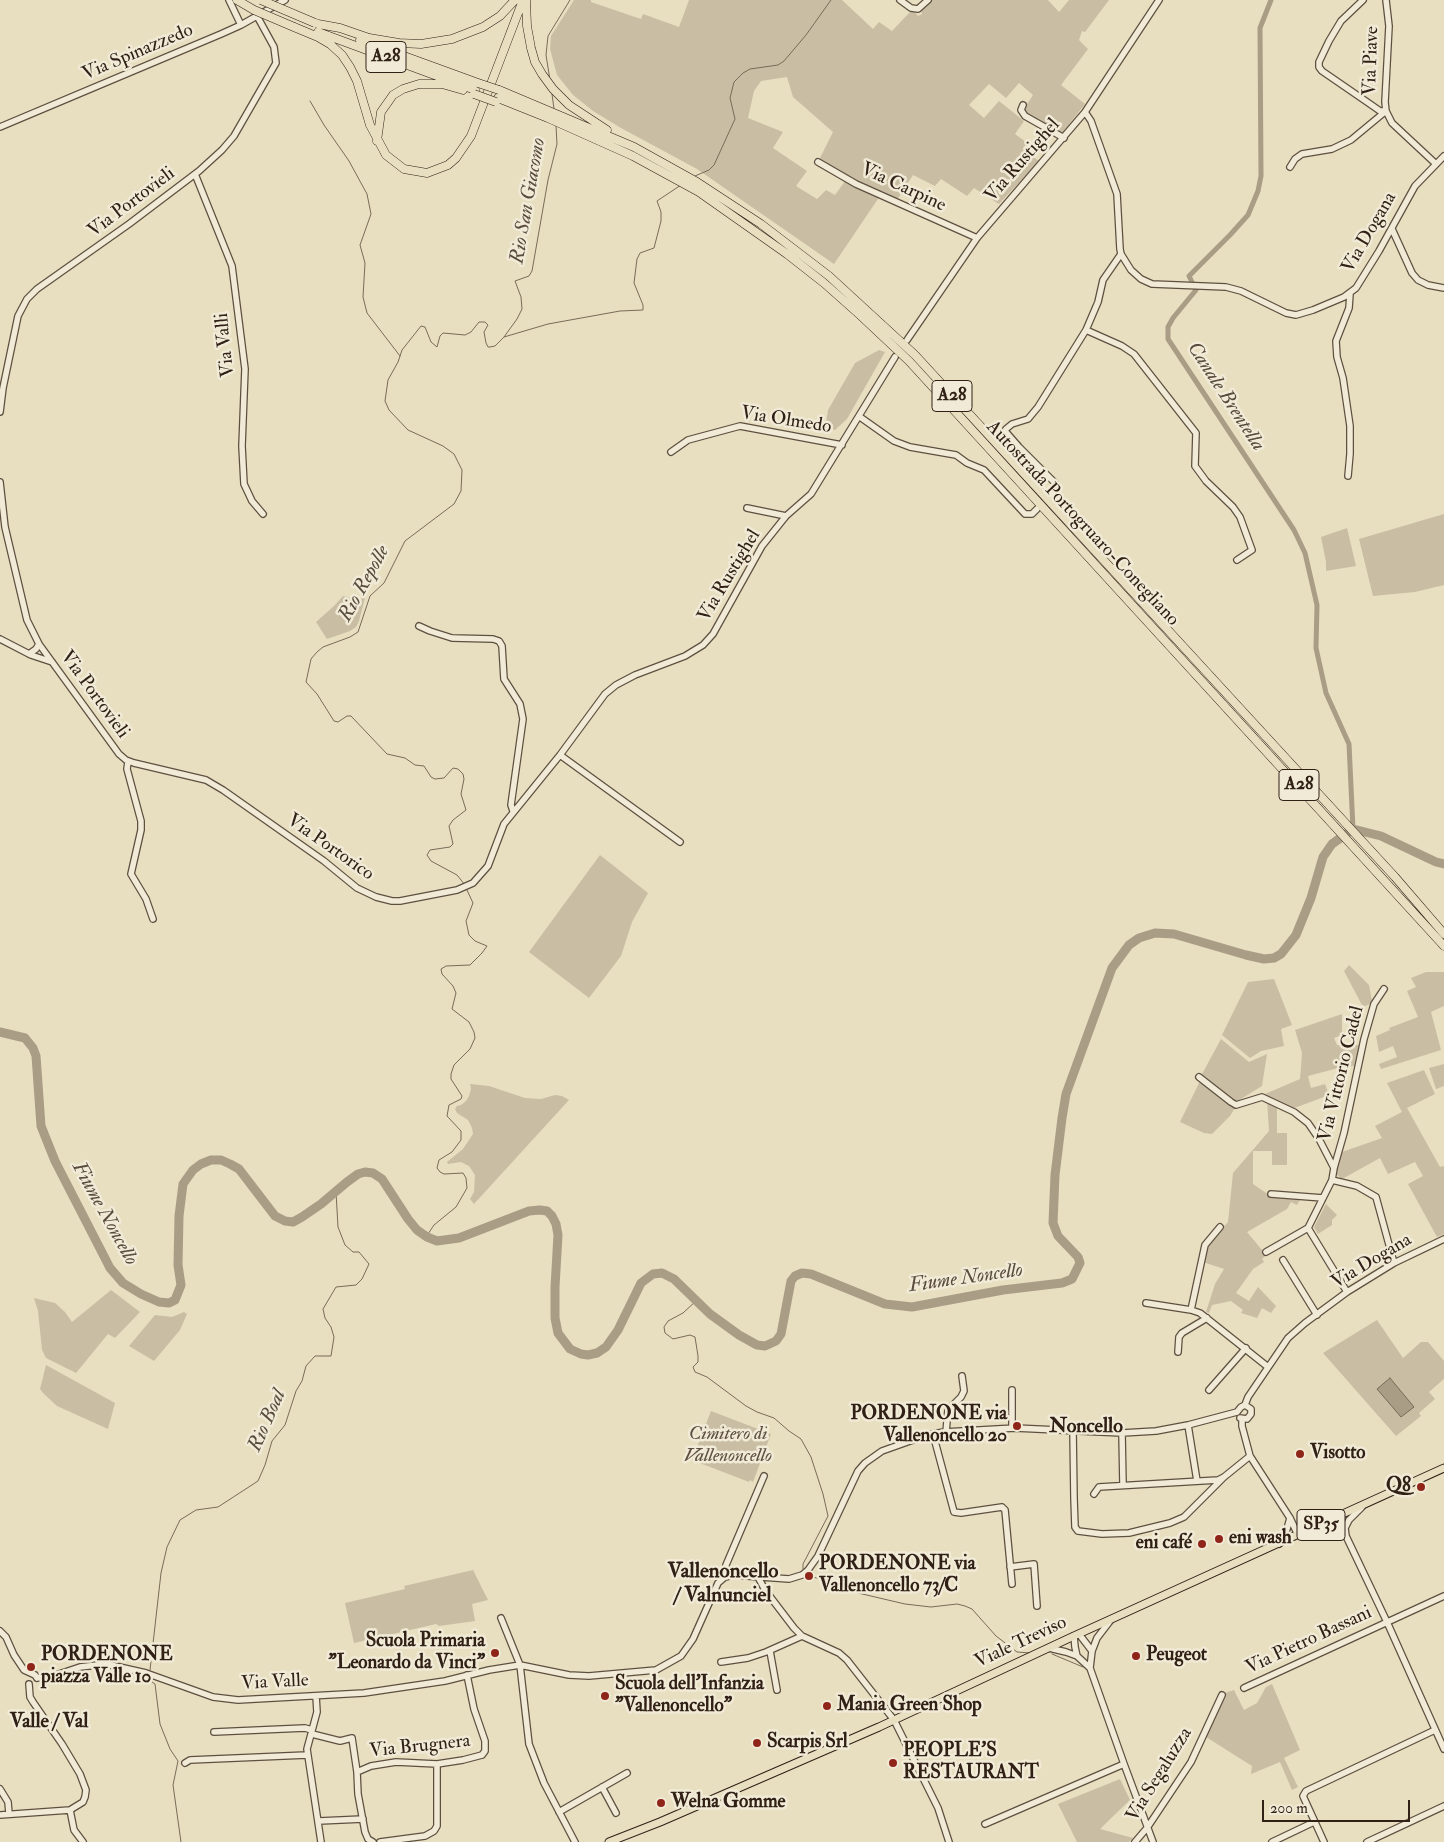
<!DOCTYPE html>
<meta charset="utf-8">
<style>
body{margin:0}
#map{position:relative;width:1444px;height:1842px;overflow:hidden;background:#e8dec0;font-family:"IM FELL Double Pica",serif}
canvas{display:block}
.scale{position:absolute;left:1262px;top:1800px;width:148px;height:22px;box-sizing:border-box;border:2px solid #302016;border-top:0;padding-left:6px;font-size:15px;line-height:18px;white-space:nowrap;color:#302016;-webkit-text-stroke:4px #f0ead6;paint-order:stroke}
</style>
<div id="map">
<canvas width="1444" height="1842"></canvas>
<div class="scale">200 m</div>
</div>
<script>
const c = document.querySelector('canvas').getContext('2d');
c.lineJoin = 'round';
function fillPath(path, color) {
  c.fillStyle = color;
  c.fill(path, 'evenodd');
}
function poly(rows) {
  const path = new Path2D();
  for (const r of rows) {
    path.moveTo(r[0], r[1]);
    for (let i = 2; i < r.length; i += 2) path.lineTo(r[i], r[i + 1]);
  }
  return path;
}
function trace(path, color, width, dash) {
  c.strokeStyle = color;
  c.lineWidth = width;
  c.lineCap = dash ? 'butt' : 'round';
  c.setLineDash(dash || []);
  c.stroke(path);
}
function drawText(font, color, halo, rows, align = 'center') {
  c.font = font + ' "IM FELL Double Pica",serif';
  c.lineWidth = 5;
  c.setLineDash([]);
  c.textBaseline = 'middle';
  c.strokeStyle = halo;
  c.fillStyle = color;
  for (const [text, x, y, turn = 0] of rows) {
    c.save();
    c.translate(x, y);
    c.rotate((+turn || 0) * Math.PI / 180);
    c.textAlign = isNaN(turn) ? turn : align;
    if (halo) c.strokeText(text, 0, 0);
    c.fillText(text, 0, 0);
    c.restore();
  }
}
fillPath(poly([
 [574,0,591,0,591,2,641,19,643,14,679,27,689,0,842,0,873,29,879,22,892,31,910,12,914,11,918,16,922,14,921,10,931,0,1048,0,1059,12,1069,0,1109,0,1085,32,1082,31,1079,40,1088,49,1061,85,1085,104,1062,133,1031,118,1024,113,1024,109,1033,95,1019,83,1006,98,989,84,969,105,984,118,999,101,1024,121,1015,134,1030,145,1026,152,1039,161,999,204,974,188,967,196,941,179,935,186,913,175,897,200,882,193,834,264,697,169,621,128,593,111,573,95,557,75,550,49,551,36],
 [787,77,793,97,833,132,820,158,822,162,848,177,835,195,826,190,817,199,796,186,807,171,773,148,783,132,748,118,754,91,761,81],
 [879,350,885,352,847,419,835,430,828,428,826,423,828,410,855,363],
 [1444,514,1444,585,1415,592,1373,596,1359,539],
 [1347,528,1356,566,1326,571,1326,562,1321,537],
 [343,596,354,599,365,598,359,621,356,627,350,631,327,639,316,622,334,606],
 [600,855,648,893,632,922,621,956,589,998,529,952],
 [1349,965,1369,985,1372,1001,1370,1004,1363,1007,1344,971],
 [1426,972,1444,972,1444,1006,1431,1012,1441,1050,1381,1069,1379,1064,1397,1057,1393,1046,1379,1052,1376,1036,1390,1030,1389,1028,1418,1017,1407,991,1416,987,1411,978],
 [1274,979,1292,1025,1281,1029,1284,1046,1261,1051,1250,1058,1222,1035,1248,982],
 [1342,1014,1342,1035,1334,1038,1337,1045,1360,1045,1356,1066,1342,1067,1308,1076,1311,1088,1325,1084,1329,1095,1292,1109,1281,1103,1277,1104,1277,1133,1287,1133,1287,1165,1272,1165,1272,1151,1253,1151,1253,1184,1272,1197,1301,1198,1297,1205,1291,1202,1287,1209,1247,1232,1262,1250,1265,1256,1262,1259,1264,1262,1253,1269,1236,1293,1249,1301,1258,1287,1276,1306,1271,1313,1262,1308,1257,1318,1241,1313,1243,1310,1231,1301,1212,1305,1209,1313,1206,1312,1215,1284,1224,1269,1203,1262,1208,1245,1228,1222,1233,1173,1269,1131,1267,1100,1258,1097,1300,1079,1302,1053,1295,1030],
 [1221,1039,1249,1062,1267,1054,1262,1086,1236,1102,1202,1074],
 [1444,1064,1444,1086,1436,1089,1429,1068],
 [1424,1070,1435,1094,1407,1108,1440,1167,1444,1166,1444,1234,1437,1237,1408,1184,1423,1176,1415,1162,1388,1174,1380,1158,1342,1179,1336,1174,1342,1152,1382,1138,1375,1126,1402,1112,1387,1083],
 [1201,1079,1213,1091,1235,1108,1230,1116,1212,1134,1204,1133,1180,1122],
 [470,1084,489,1086,525,1098,541,1099,555,1095,562,1096,569,1100,474,1204,470,1199,474,1192,475,1175,469,1166,461,1162,448,1164,447,1162,463,1149,473,1134,472,1128,468,1120,457,1113,455,1109,457,1106,461,1105,466,1101,469,1096,471,1089],
 [1326,1204,1337,1215,1332,1220,1332,1225,1318,1234,1314,1227],
 [111,1290,140,1312,115,1338,108,1334,76,1373,46,1358,42,1350,38,1311,34,1298,55,1303,65,1312,72,1322],
 [184,1312,187,1314,180,1330,154,1361,129,1346,155,1315,172,1317],
 [1377,1320,1403,1358,1421,1342,1428,1342,1444,1361,1444,1379,1429,1392,1435,1399,1419,1413,1421,1416,1396,1436,1323,1353],
 [46,1365,115,1403,108,1429,57,1406,44,1394,40,1389],
 [711,1411,771,1434,753,1482,750,1480,749,1482,692,1460],
 [473,1570,488,1600,472,1604,475,1621,439,1626,436,1624,354,1643,345,1603,405,1589,404,1586],
 [1272,1684,1300,1750,1284,1758,1298,1787,1292,1790,1280,1762,1251,1774,1252,1766,1206,1737,1225,1693,1234,1690,1244,1710,1257,1703,1266,1687],
 [1120,1779,1130,1800,1100,1829,1133,1838,1129,1842,1077,1842,1058,1804]
]), '#c9bea3');
const water = poly([
 [1390,1378,1414,1407,1401,1417,1377,1389,1390,1378]
]);
fillPath(water, '#a99d86');
trace(water, '#796b59', 1);
trace(poly([
 [550,80,546,55,548,36,570,0],
 [552,94,554,109],
 [310,101,324,125,349,161,367,194,371,214,360,245,365,263,363,297,367,313,400,356],
 [695,176,709,170,714,165,735,119,730,98,734,82,743,73,750,69,778,65,784,61,806,35,831,0],
 [504,337,517,319,522,309,521,297,515,281,529,276,532,271,548,180,557,144,556,126],
 [465,885,457,875,431,861,427,855,430,850,450,847,453,844,449,826,453,820,466,810,461,794,464,779,463,774,458,769,453,768,444,778,435,779,431,777,424,766,415,765,405,758,387,754,351,716,347,716,338,722,334,721,317,694,306,682,311,659,317,652,323,647,350,637,358,632,370,596,384,583,405,541,454,504,461,491,462,470,454,454,443,446,408,430,389,410,385,401,388,380,398,362,402,350,421,326,425,327,431,342,437,347,440,336,443,333,465,335,471,332,479,322,485,322,488,325,484,332,486,343,488,347,490,347,495,346,504,337,548,324,620,311,643,310,643,305,634,283,637,259,640,253,654,248,661,221,661,212,657,201,681,185],
 [426,1237,434,1225,456,1207,467,1188,466,1178,463,1173,444,1174,440,1172,437,1168,439,1160,452,1152,461,1140,461,1131,447,1116,449,1105,461,1099,462,1096,451,1079,451,1074,454,1065,470,1049,475,1038,474,1032,469,1022,452,1009,456,993,453,986,442,974,441,969,446,966,470,965,482,953,487,946,475,941,469,935,466,921,473,903,466,888],
 [696,1301,683,1313,668,1321,664,1327,665,1333,673,1339,690,1335,695,1337,698,1356,698,1362,693,1367,695,1372,707,1377,746,1406,757,1412,774,1418,789,1431,801,1439,811,1457,823,1494,828,1516,803,1564,803,1569],
 [810,1576,833,1583,858,1593,905,1604,931,1607,957,1604,965,1606,972,1609,996,1636,1017,1652,1030,1653],
 [1052,1654,1083,1667],
 [150,1670,161,1573,167,1547,180,1520,196,1510,218,1507,258,1481,265,1465,272,1441,285,1425,296,1391,302,1381,306,1366,315,1356,331,1356,334,1337,331,1327,325,1318,323,1309,336,1287,356,1285,362,1279,369,1264,359,1252,353,1252,345,1245,338,1227,336,1192],
 [149,1680,155,1684,160,1724,170,1749,178,1761,173,1785,181,1842]
]), '#796b59', 1);
trace(poly([
 [1271,0,1260,28,1261,176,1258,191,1248,215,1230,235,1189,276,1196,290,1173,318,1168,327,1168,339,1294,530,1305,553,1317,605,1316,648,1326,693,1349,744,1353,829]
]), '#a99d86', 5);
trace(poly([
 [0,1032,25,1038,33,1048,36,1056,41,1126,55,1161,110,1268,123,1283,141,1294,159,1302,169,1303,175,1300,181,1285,178,1265,179,1216,183,1184,193,1170,201,1164,211,1160,221,1160,230,1164,239,1169,275,1216,285,1221,293,1222,302,1217,321,1204,347,1182,358,1174,365,1172,373,1173,382,1179,408,1219,417,1230,427,1237,437,1241,459,1238,529,1211,540,1210,547,1211,552,1216,556,1224,558,1235,555,1287,555,1318,558,1333,570,1349,581,1354,588,1355,597,1353,606,1347,618,1330,641,1283,653,1274,662,1273,674,1279,710,1314,739,1335,757,1345,765,1346,776,1341,781,1334,791,1281,795,1276,802,1273,811,1274,885,1304,912,1307,1003,1290,1062,1283,1072,1279,1080,1263,1078,1257,1058,1236,1053,1223,1055,1175,1062,1118,1066,1094,1112,968,1129,945,1139,938,1155,933,1174,934,1246,955,1264,959,1274,958,1281,954,1296,935,1311,898,1323,857,1332,844,1353,829,1381,836,1436,862,1444,864]
]), '#a99d86', 9);
const minor = poly([
 [229,0,241,25],
 [900,0,911,8,918,9,928,0],
 [1363,0,1341,21,1329,41,1319,62,1319,67,1322,71,1370,104,1380,111,1386,111],
 [1386,0,1389,26,1385,102,1386,111,1392,123,1436,164],
 [1023,105,1021,110,1025,116,1064,138],
 [0,127,221,34,241,25,285,0],
 [818,162,856,184,977,238],
 [1290,167,1295,159,1302,154,1332,149,1351,140,1386,111],
 [195,174,232,266,245,369,242,446,244,484,252,501,263,514],
 [1392,229,1412,273,1418,280,1428,285,1444,288],
 [1121,254,1131,270,1141,279,1152,284,1226,287,1241,291,1286,313,1296,315,1313,310,1344,297,1356,288,1379,251,1415,186,1444,156],
 [1086,330,1122,346,1134,354,1196,433,1195,466,1206,481,1233,507,1240,517,1252,550,1237,560],
 [907,340,977,238,1085,112,1159,0],
 [0,412,3,388,18,316,27,299,37,289,129,224,199,171,222,150,234,136,276,63,274,47,257,16],
 [860,417,894,441,910,447,956,455,967,463,984,470,1025,514,1032,514,1037,509],
 [671,452,688,440,740,426,842,445],
 [1348,476,1350,454,1350,426,1343,378,1337,357,1336,341,1349,308,1350,294],
 [0,482,5,527,27,620,39,644,119,754,126,760,134,763,206,780,223,790,324,861,357,888,376,897,392,901,400,901,457,890,473,883,488,866,504,824,560,755,605,694,616,685,635,675,685,656,703,645,713,634,762,546,786,516,811,494,895,357],
 [1051,497,1057,490,1055,483,1019,447,1005,431,1006,429,1012,424,1028,419,1038,407,1086,330,1098,302,1103,280,1121,254,1120,249,1117,194,1091,121,1085,112],
 [747,508,786,516],
 [419,626,430,631,452,638,493,639,499,641,502,646,504,679,520,704,523,719,511,805,513,811],
 [0,639,31,655,52,662],
 [29,654,36,649,39,644],
 [560,755,680,842],
 [128,762,127,769,141,821,141,830,131,874,146,899,153,919],
 [1199,1077,1231,1102,1236,1105,1262,1097,1294,1112,1308,1123,1319,1139,1334,1168],
 [1332,1180,1357,1186,1376,1197,1394,1263],
 [1271,1194,1323,1198],
 [1308,1228,1347,1292],
 [1266,1252,1308,1228,1332,1180,1334,1168,1344,1133,1364,1039,1374,1004,1384,989],
 [1283,1260,1317,1315],
 [1146,1303,1191,1310,1200,1313,1268,1367],
 [1191,1310,1205,1245,1220,1227],
 [1178,1352,1179,1337,1182,1333,1207,1318],
 [1209,1390,1246,1348],
 [1237,1412,1241,1407,1245,1405,1248,1397,1288,1338,1305,1323,1347,1292,1394,1263,1444,1239],
 [1240,1418,1247,1419,1251,1414,1251,1409,1245,1405],
 [1242,1419,1242,1426,1250,1456,1290,1518,1298,1535],
 [1188,1425,1197,1481],
 [1012,1428,1012,1390],
 [1073,1430,1074,1498,1075,1527,1078,1531,1102,1534,1129,1533,1170,1523,1184,1517,1224,1477],
 [946,1432,948,1410,961,1397,964,1391,962,1376],
 [1122,1433,1123,1485],
 [933,1434,954,1512,961,1513,1002,1507,1005,1510,1012,1584],
 [1094,1494,1099,1487,1218,1480,1224,1477,1250,1456],
 [1313,1529,1336,1528,1346,1536,1387,1622,1444,1749],
 [1346,1536,1345,1528,1349,1520,1362,1507],
 [1279,1544,1287,1529,1290,1518],
 [1010,1567,1034,1564,1037,1606],
 [725,1577,726,1565,764,1476],
 [758,1577,765,1590,794,1628,802,1636,839,1653,847,1660,894,1720,938,1808,949,1842],
 [501,1618,520,1665,529,1744,544,1783,575,1842],
 [1110,1621,1097,1638,1092,1651,1090,1668,1124,1764,1153,1842],
 [0,1631,6,1637,14,1655,24,1670,35,1675,37,1678],
 [1079,1634,1092,1651],
 [1074,1636,1075,1647,1077,1656,1090,1668],
 [1049,1648,1066,1652,1077,1656],
 [770,1651,777,1690],
 [721,1662,748,1658,766,1652,802,1636],
 [37,1678,53,1676,80,1667,106,1664,146,1673,213,1697,238,1700,364,1693,445,1681,489,1670,520,1665,569,1675,589,1676,656,1670,681,1656,693,1639,718,1583,725,1577,733,1575,789,1579,802,1575,808,1570,818,1556,858,1471,865,1463,882,1451,927,1435,944,1432,1015,1428,1122,1433,1156,1431,1188,1425,1237,1412],
 [1244,1688,1444,1596],
 [316,1696,317,1712,307,1749,321,1842],
 [214,1732,305,1728,312,1730],
 [312,1734,340,1741,352,1738,357,1772],
 [185,1763,190,1760,307,1755],
 [602,1787,616,1813],
 [0,1789,8,1802,9,1814],
 [70,1810,74,1830,83,1842],
 [559,1812,627,1773],
 [0,1815,70,1810,83,1802,85,1797,86,1790,80,1774,62,1744,33,1702,30,1697,29,1684],
 [319,1821,363,1819],
 [985,1824,1124,1764],
 [373,1842,368,1839,365,1832,358,1794,357,1772,371,1766,396,1762,437,1764,463,1760,482,1755,485,1751,485,1741,474,1709,467,1675],
 [380,1842,425,1836,434,1831,437,1826,437,1764],
 [1135,1842,1147,1828,1191,1762,1222,1695],
 [1272,1842,1314,1822],
 [1324,1842,1303,1796,1306,1791,1435,1730],
 [1367,1842,1444,1806]
]);
const major = poly([
 [609,1842,660,1822,879,1727,1074,1636,1444,1468]
]);
const highway = poly([
 [526,0,527,26,531,48,535,62,542,74,553,89,569,105,607,130],
 [318,24,340,28,369,38,399,43,421,44,452,39,483,27,500,16,515,0],
 [294,27,318,37,330,44,342,55,350,67,357,81,370,125,386,155,404,169,427,173,448,165,456,158,471,136,523,0],
 [318,32,475,90],
 [360,40,478,83],
 [499,90,634,147,697,182,761,224,829,276,915,355,1395,877,1444,934],
 [498,98,548,118,633,156,699,192,787,254,824,283,860,315,909,361,1444,946],
 [377,141,381,112,393,95,403,89,419,84,442,84,463,90]
]);
trace(minor, '#5e5040', 8);
trace(major, '#302016', 9);
trace(highway, '#302016', 9);
trace(minor, '#f0ead6', 5.5);
trace(major, '#e8dec0', 7);
trace(highway, '#e8dec0', 8);
const highwayBridge = poly([
 [237,0,254,10,294,27],
 [261,0,315,23],
 [478,83,499,90],
 [474,94,496,102]
]);
trace(highwayBridge, '#302016', 9, []);
trace(highwayBridge, '#e8dec0', 8);
for (const [x, y, r, color] of [
 [1017,1426,5,"#8f2418"],
 [1300,1454,5,"#8f2418"],
 [1421,1487,5,"#8f2418"],
 [1219,1539,5,"#8f2418"],
 [1202,1544,5,"#8f2418"],
 [809,1576,5,"#8f2418"],
 [495,1653,5,"#8f2418"],
 [1136,1656,5,"#8f2418"],
 [31,1667,5,"#8f2418"],
 [605,1696,5,"#8f2418"],
 [827,1706,5,"#8f2418"],
 [757,1743,5,"#8f2418"],
 [893,1763,5,"#8f2418"],
 [661,1803,5,"#8f2418"]
]) {
  const dot = new Path2D();
  dot.arc(x, y, r, 0, 2 * Math.PI);
  c.fillStyle = color;
  c.fill(dot);
  trace(dot, '#f0ead6', 2);
}
for (const [x, y, w] of [
 [386,57,40],
 [952,396,40],
 [1299,785,40],
 [1321,1525,48]
]) {
  const box = new Path2D();
  box.roundRect(x - w / 2, y - 15.5, w, 31, 4);
  c.fillStyle = '#f0ead6';
  c.fill(box);
  trace(box, '#302016', 1);
}
drawText('bold 18px', '#302016', null, [
 ["A28",386,57],
 ["A28",952,396],
 ["A28",1299,785],
 ["SP35",1321,1525]
]);
drawText('19px', '#302016', '#f0ead6', [
 ["Via Spinazzedo",138,53,-23],
 ["Via Piave",1372,61,-88],
 ["Via Rustighel",1023,161,-49],
 ["Via Carpine",903,188,25],
 ["Via Portovieli",132,203,-37],
 ["Via Dogana",1370,233,-60],
 ["Via Valli",226,345,-96],
 ["Via Olmedo",786,421,9],
 ["Autostrada Portogruaro-Conegliano",1082,524,47],
 ["Via Rustighel",730,576,-59],
 ["Via Portovieli",94,695,54],
 ["Via Portorico",330,848,35],
 ["Via Vittorio Cadel",1342,1074,-76],
 ["Via Dogana",1372,1262,-31],
 ["Via Pietro Bassani",1309,1641,-25],
 ["Viale Treviso",1021,1643,-25],
 ["Via Valle",275,1683,-3],
 ["Via Brugnera",420,1747,-6],
 ["Via Segaluzza",1160,1775,-58]
]);
drawText('bold 19px', '#302016', '#f0ead6', [
 ["PORDENONE via",1007,1415,"right"],
 ["Vallenoncello 20",1007,1437,"right"],
 ["Visotto",1310,1454],
 ["Q8",1411,1487,"right"],
 ["eni wash",1229,1539],
 ["eni café",1192,1544,"right"],
 ["PORDENONE via",819,1565],
 ["Vallenoncello 73/C",819,1587],
 ["Scuola Primaria",485,1642,"right"],
 ["\"Leonardo da Vinci\"",485,1664,"right"],
 ["PORDENONE",41,1656],
 ["piazza Valle 10",41,1678],
 ["Peugeot",1146,1656],
 ["Scuola dell’Infanzia",615,1685],
 ["\"Vallenoncello\"",615,1707],
 ["Mania Green Shop",837,1706],
 ["Scarpis Srl",767,1743],
 ["PEOPLE'S",903,1752],
 ["RESTAURANT",903,1774],
 ["Welna Gomme",671,1803]
], 'left');
drawText('italic 19px', '#5e4f40', '#f0ead6', [
 ["Cimitero di",728,1435],
 ["Vallenoncello",728,1457]
]);
drawText('italic 20px', '#5a4c3d', '#f0ead6', [
 ["Rio San Giacomo",529,201,-80],
 ["Canale Brentella",1225,397,57],
 ["Rio Repolle",365,584,-61],
 ["Fiume Noncello",104,1214,61],
 ["Fiume Noncello",966,1279,-8],
 ["Rio Boal",268,1421,-66]
]);
drawText('bold 20px', '#302016', '#f0ead6', [
 ["Noncello",1086,1428],
 ["Valle / Val",49,1723]
]);
drawText('bold 21px', '#302016', '#f0ead6', [
 ["Vallenoncello",723,1572],
 ["/ Valnunciel",723,1596]
]);
</script>
